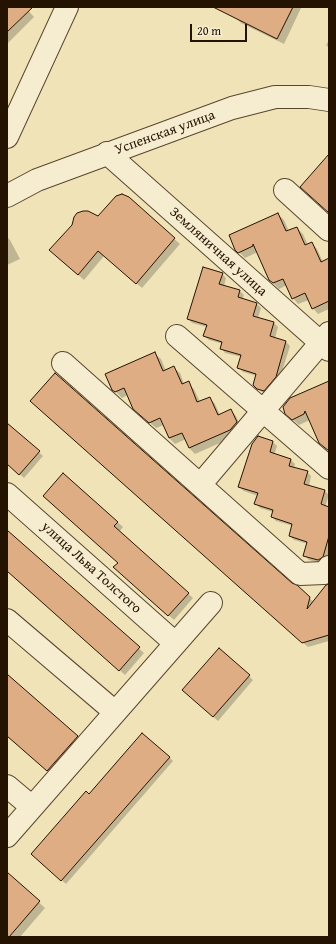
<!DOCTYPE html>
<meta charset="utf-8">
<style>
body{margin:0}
#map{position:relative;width:336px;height:944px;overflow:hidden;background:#f1e3b8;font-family:"Gentium Book Plus",serif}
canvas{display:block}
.frame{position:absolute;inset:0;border:8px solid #251301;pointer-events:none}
.scale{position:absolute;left:190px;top:24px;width:57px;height:18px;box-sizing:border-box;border:2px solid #251301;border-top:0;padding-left:5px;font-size:12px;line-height:14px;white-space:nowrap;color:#251301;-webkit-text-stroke:3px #f6edd1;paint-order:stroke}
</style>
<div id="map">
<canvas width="336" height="944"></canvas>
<div class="frame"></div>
<div class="scale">20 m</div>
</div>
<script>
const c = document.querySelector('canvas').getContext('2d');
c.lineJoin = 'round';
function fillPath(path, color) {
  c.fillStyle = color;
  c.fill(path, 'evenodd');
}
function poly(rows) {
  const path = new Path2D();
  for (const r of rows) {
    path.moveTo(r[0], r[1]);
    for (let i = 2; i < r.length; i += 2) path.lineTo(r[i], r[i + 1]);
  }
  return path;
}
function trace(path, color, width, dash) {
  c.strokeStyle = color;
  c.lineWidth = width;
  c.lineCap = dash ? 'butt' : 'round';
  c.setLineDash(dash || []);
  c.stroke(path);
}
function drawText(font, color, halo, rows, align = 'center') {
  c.font = font + ' "Gentium Book Plus",serif';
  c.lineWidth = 3.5;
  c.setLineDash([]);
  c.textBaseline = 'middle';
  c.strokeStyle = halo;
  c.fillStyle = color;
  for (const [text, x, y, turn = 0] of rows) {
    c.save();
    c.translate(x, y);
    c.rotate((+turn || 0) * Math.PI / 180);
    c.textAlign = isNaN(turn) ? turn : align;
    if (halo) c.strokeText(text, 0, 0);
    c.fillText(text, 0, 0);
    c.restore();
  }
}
fillPath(poly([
 [7,7,25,7,34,17,7,44],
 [229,7,300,7,301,8,284,44,241,23,235,17],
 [329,40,329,48,326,45],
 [125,196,180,244,142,288,104,256,84,280,56,256,99,218],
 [278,214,284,220,289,231,297,228,303,234,308,245,312,243,317,249,323,262,329,259,329,309,318,314,313,308,309,300,298,304,293,298,287,285,279,289,270,280,258,252,245,258,236,249],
 [7,237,10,240,20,259,7,265],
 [222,274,226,278,224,286,240,291,244,295,242,300,257,304,261,308,258,318,274,323,278,327,275,338,286,342,290,346,279,381,268,394,262,392,254,385,257,376,243,372,239,368,242,357,225,353,221,348,223,344,209,340,204,336,207,327,192,323,188,319],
 [155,354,161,359,166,371,174,368,180,373,184,384,188,383,194,389,200,402,210,398,215,404,220,415,231,410,236,416,242,429,236,436,195,454,189,448,186,439,175,444,169,438,164,425,156,428,138,412,128,395,122,398,113,389],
 [329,382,329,451,310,420,299,425,292,419],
 [36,405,291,584,314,602,329,585,329,641,308,647],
 [7,424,43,456,24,478,7,463],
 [258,437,273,442,277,446,274,455,291,460,295,464,294,468,307,472,311,476,309,486,325,491,329,495,325,507,329,508,329,553,327,561,323,564,309,560,304,555,308,544,294,540,290,536,293,526,276,521,272,517,273,512,260,508,256,504,258,496,244,491,239,487],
 [64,474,123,527,119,532,193,598,174,620,120,572,119,563],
 [11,535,144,653,125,675,7,571,7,540],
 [219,649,253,680,218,721,188,694],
 [7,676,81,741,52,775,7,736],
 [169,757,173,761,66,884,36,858,89,795],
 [10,876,45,908,20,937,7,937,7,880]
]), '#0003');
const building = poly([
 [7,7,33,7,7,32,7,7],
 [213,7,293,7,277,39,213,7],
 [329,154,329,213,300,187,329,154],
 [122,194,129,197,175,238,136,284,98,251,78,275,49,250,72,225,74,217,77,213,83,211,88,211,98,216,116,196,122,194],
 [278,213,286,231,297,227,305,245,312,242,321,262,329,258,329,301,312,309,305,293,292,299,283,279,273,283,269,280,253,244,253,246,238,253,235,250,229,235,278,213],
 [203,267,223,273,219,284,240,290,238,297,257,303,253,316,274,322,270,336,286,341,276,377,264,391,257,389,253,385,256,374,237,368,241,355,220,349,222,342,203,336,207,325,187,319,203,267],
 [155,352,163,371,174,366,182,384,189,381,197,402,210,397,218,415,231,409,237,422,230,430,189,448,182,433,169,438,160,418,149,423,133,409,124,388,115,392,112,390,105,374,155,352],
 [55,373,292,583,297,585,310,597,307,609,326,585,329,584,329,635,302,643,30,401,55,373],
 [329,381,329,451,319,443,305,411,304,414,292,420,285,414,283,407,290,398,329,381],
 [7,423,40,451,19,475,7,464,7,423],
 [258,436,273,441,270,452,291,459,289,466,308,471,304,484,325,490,321,504,329,507,329,536,323,557,318,560,303,556,307,542,289,536,292,524,271,517,273,510,254,504,258,493,238,487,252,444,258,436],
 [63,473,118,522,114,526,189,593,168,616,113,567,118,563,43,496,63,473],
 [7,530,140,647,119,671,7,571,7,530],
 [219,648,250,675,213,717,182,690,219,648],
 [7,674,78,736,47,771,7,736,7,674],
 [142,733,170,757,61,881,31,854,86,791,89,794,142,733],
 [7,872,40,901,9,937,7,937,7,872]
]);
fillPath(building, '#dfad83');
trace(building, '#251301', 1);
const minor = poly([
 [7,137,67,7],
 [107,153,329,350],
 [285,190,329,230],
 [7,196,37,180,232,108,275,97,309,97,329,100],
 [177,336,329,468],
 [63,363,300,574,324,573,329,567],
 [200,485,329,333],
 [7,494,175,643],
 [7,620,115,712],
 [7,786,32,807],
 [7,836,211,603]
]);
trace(minor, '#58472f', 24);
trace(minor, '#f6edd1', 22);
drawText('14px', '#251301', '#f6edd1', [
 ["Успенская улица",165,133,-20],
 ["Земляничная улица",218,252,42],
 ["улица Льва Толстого",91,568,42]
]);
</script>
